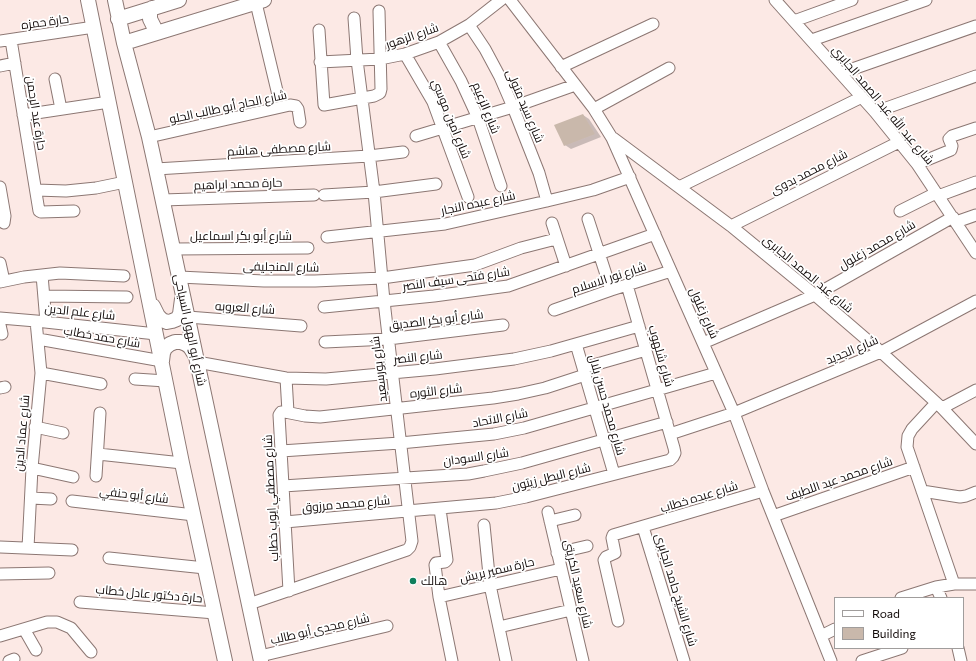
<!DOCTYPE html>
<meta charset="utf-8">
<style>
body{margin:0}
#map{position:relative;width:976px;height:661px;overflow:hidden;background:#fce9e5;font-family:Commissioner,sans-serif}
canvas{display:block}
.legend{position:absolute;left:834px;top:597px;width:130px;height:52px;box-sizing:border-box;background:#fff;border:1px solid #a09d9c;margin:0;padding:5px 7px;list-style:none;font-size:12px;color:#110908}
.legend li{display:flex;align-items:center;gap:8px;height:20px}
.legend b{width:20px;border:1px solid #a09d9c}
</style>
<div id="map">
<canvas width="976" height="661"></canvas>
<ul class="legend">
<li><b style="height:5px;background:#fff"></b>Road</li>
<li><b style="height:11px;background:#c9b8ab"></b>Building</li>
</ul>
</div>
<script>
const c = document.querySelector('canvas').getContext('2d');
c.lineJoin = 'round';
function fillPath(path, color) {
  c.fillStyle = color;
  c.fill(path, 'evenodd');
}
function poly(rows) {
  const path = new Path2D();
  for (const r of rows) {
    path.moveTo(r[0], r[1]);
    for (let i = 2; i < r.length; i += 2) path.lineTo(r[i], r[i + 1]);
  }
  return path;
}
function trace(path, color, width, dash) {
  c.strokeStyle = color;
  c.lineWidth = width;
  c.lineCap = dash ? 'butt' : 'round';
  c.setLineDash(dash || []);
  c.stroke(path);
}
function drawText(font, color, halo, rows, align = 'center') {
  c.font = font + ' Commissioner,Cairo,sans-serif';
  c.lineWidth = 3.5;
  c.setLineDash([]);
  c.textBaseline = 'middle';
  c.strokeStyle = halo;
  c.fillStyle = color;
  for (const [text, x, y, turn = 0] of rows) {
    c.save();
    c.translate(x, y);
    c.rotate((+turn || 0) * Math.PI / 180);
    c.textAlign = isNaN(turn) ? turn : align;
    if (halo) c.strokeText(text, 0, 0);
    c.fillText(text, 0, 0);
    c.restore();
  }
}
fillPath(poly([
 [583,115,589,119,601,137,571,149,565,145]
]), '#0003');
fillPath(poly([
 [583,114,595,134,564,146,554,125]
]), '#c9b8ab');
const minor = poly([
 [510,0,594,109,612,138,734,413,763,491,831,661],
 [775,0,875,112,917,164,976,253],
 [256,3,278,95],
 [794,21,852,0],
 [469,25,485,49,500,77,513,107,539,173,547,201],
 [319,30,324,105,374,96,380,93,381,89,379,11],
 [11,40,39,211,41,212,74,211],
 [812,40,926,0],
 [0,41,94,27],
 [439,42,461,81,478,118,501,186],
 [405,54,433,102,468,197],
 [320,62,380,59,405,54,439,42,469,25,501,0],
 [0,66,15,63],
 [561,67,653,24],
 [841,73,976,26],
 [55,79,61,109],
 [594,109,669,68],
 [875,112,976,76],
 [23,115,109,102],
 [416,136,513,107,575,85],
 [149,137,290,105,296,106,298,109,300,122],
 [613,138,731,226,815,295,881,352,942,408,976,444],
 [917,164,951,150,952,146,949,139,952,136,976,128],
 [156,169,369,156,403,152],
 [0,187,5,216,4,223],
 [679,187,862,97],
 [36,190,66,191,96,188,125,182],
 [324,195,374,192,436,184],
 [938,196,976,182],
 [163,200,314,195],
 [900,211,936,193],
 [588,219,611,290],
 [956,222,976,215],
 [552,223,566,266],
 [731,226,899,142],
 [327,237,445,224,547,201,593,190,630,177],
 [174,249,308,248],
 [0,263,4,281],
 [42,275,46,322],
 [179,277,264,281,315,281,382,278,475,265,521,248,556,239],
 [0,282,24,277,60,273,124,276],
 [44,296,127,297],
 [324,307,434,296,508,286,655,234],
 [554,310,611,290,671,271],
 [188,317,301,326],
 [0,318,36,321,156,334],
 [0,325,2,334],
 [38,339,162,361],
 [325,342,388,339,503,325],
 [703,343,815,295,953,217],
 [576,344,614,474],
 [197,362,286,378,326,379,435,369,514,359,551,351,639,326],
 [583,368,646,350],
 [41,373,101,384],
 [286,378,288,412],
 [135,379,166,381],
 [0,388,5,387],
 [936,403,912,429,908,436,907,447,954,584],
 [942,408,976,390],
 [35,427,63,433],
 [670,434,734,413,881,352,976,301],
 [281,451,400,443,494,434,524,428,716,373],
 [98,454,182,463],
 [32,468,73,477],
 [96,476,100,413],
 [283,486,468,474,484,471,522,463,667,422],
 [922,491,960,497,966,496,976,492],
 [31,498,51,499],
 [72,501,194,515],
 [440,509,447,560,445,562,436,563,435,565,439,597,452,661],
 [548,512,583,661],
 [773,516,914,467],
 [550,521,575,515],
 [285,522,496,503,526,497,670,460,673,457,675,453,674,448,627,285],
 [484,525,490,585,506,661],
 [643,527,684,661],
 [0,547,72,550],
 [28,548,32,468,41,373,36,321],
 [557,553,587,546],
 [109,558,205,568],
 [0,574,49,573],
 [936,587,941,598],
 [289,591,279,415,281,412,285,412,305,416,320,417,493,398,518,394,545,388,585,375],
 [439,597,561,569],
 [901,598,936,587,954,584,976,584],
 [80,602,215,613],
 [249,604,407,550,410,547,412,541,384,301,374,192,357,60,354,18],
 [618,621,604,560,606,557,615,553,612,538,613,535,763,491],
 [499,627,571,610],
 [24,629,36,650],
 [0,636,47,622,57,622,71,628,91,652],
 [821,636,835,629],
 [958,648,961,661],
 [260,656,387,626],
 [9,661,14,659],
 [862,661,902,648]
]);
const major = poly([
 [88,0,182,463,225,661],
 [115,0,124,43,149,137,156,169,261,661],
 [152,8,150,13,150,19,155,29,159,32],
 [118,19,179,0],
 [124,43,264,0],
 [153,306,158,316,162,320,167,322,172,321,177,319,180,314,182,299],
 [162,361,163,353,165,348,170,344,175,342,181,342,186,344,190,347,195,355]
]);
trace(minor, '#8c7773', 13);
trace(major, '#8c7773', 16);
trace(minor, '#fff', 11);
trace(major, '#fff', 14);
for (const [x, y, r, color] of [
 [413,581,4,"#0f7f5c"]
]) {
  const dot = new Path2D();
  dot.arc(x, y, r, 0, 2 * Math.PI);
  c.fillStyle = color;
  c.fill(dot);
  trace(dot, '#fff', 1.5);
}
drawText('12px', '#110908', '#fff', [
 ["حارة حمزه",45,22,-8],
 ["شارع الزهور",412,36,-19],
 ["شارع عبد الله عبد الصمد الجابري",883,105,50],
 ["شارع سيد متولى",525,106,67],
 ["شارع الحاج أبو طالب الحلو",228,107,-12],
 ["شارع الزعيم",486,108,68],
 ["حارة عبد الرحمن",36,113,81],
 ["شارع امين موسي",451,119,68],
 ["شارع مصطفى هاشم",279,149,-3],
 ["شارع محمد بدوى",809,172,-27],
 ["حارة محمد ابراهيم",238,184,-2],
 ["شارع عبده النجار",478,203,-12],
 ["شارع أبو بكر اسماعيل",241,236],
 ["شارع محمد زغلول",877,245,-30],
 ["شارع المنجليفى",281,267,1],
 ["شارع عبد الصمد الجابرى",808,274,40],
 ["شارع نور الاسلام",609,278,-18],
 ["شارع فتحى سيف النصر",456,279,-8],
 ["شارع العروبه",245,308,4],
 ["شارع علم الدين",80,312,6],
 ["شارع زغلول",704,313,66],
 ["شارع أبو بكر الصديق",436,320,-7],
 ["شارع أبو الهول السياحى",190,330,78],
 ["شارع حمد خطاب",102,337,10],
 ["شارع الجديد",852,350,-23],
 ["شارع شلهوب",661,356,74],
 ["شارع النصر",418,357,-6],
 ["شارع بورسعيد",379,369,-97],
 ["شارع الثوره",436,391,-6],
 ["شارع محمد حسن بلال",607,405,74],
 ["شارع الاتحاد",500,418,-11],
 ["شارع عماد الدين",22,433,-85],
 ["شارع السودان",476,457,-8],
 ["شارع البطل زيتون",551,477,-14],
 ["شارع محمد عبد اللطيف",839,479,-19],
 ["شارع أبو حنفي",134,495,7],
 ["شارع عبده خطاب",699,497,-17],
 ["شارع مصطفي ايوب خطاب",271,498,-93],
 ["شارع محمد مرزوق",346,504,-5],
 ["حارة سمير بريش",497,570,-13],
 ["شارع سعيد الكريتى",578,584,77],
 ["شارع الشيخ حامد الجابرى",676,590,73],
 ["حارة دكتور عادل خطاب",149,594,5],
 ["شارع مجدى أبو طالب",320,629,-13]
]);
drawText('12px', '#110908', '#fff', [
 ["هالك",421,581]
], 'left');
</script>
